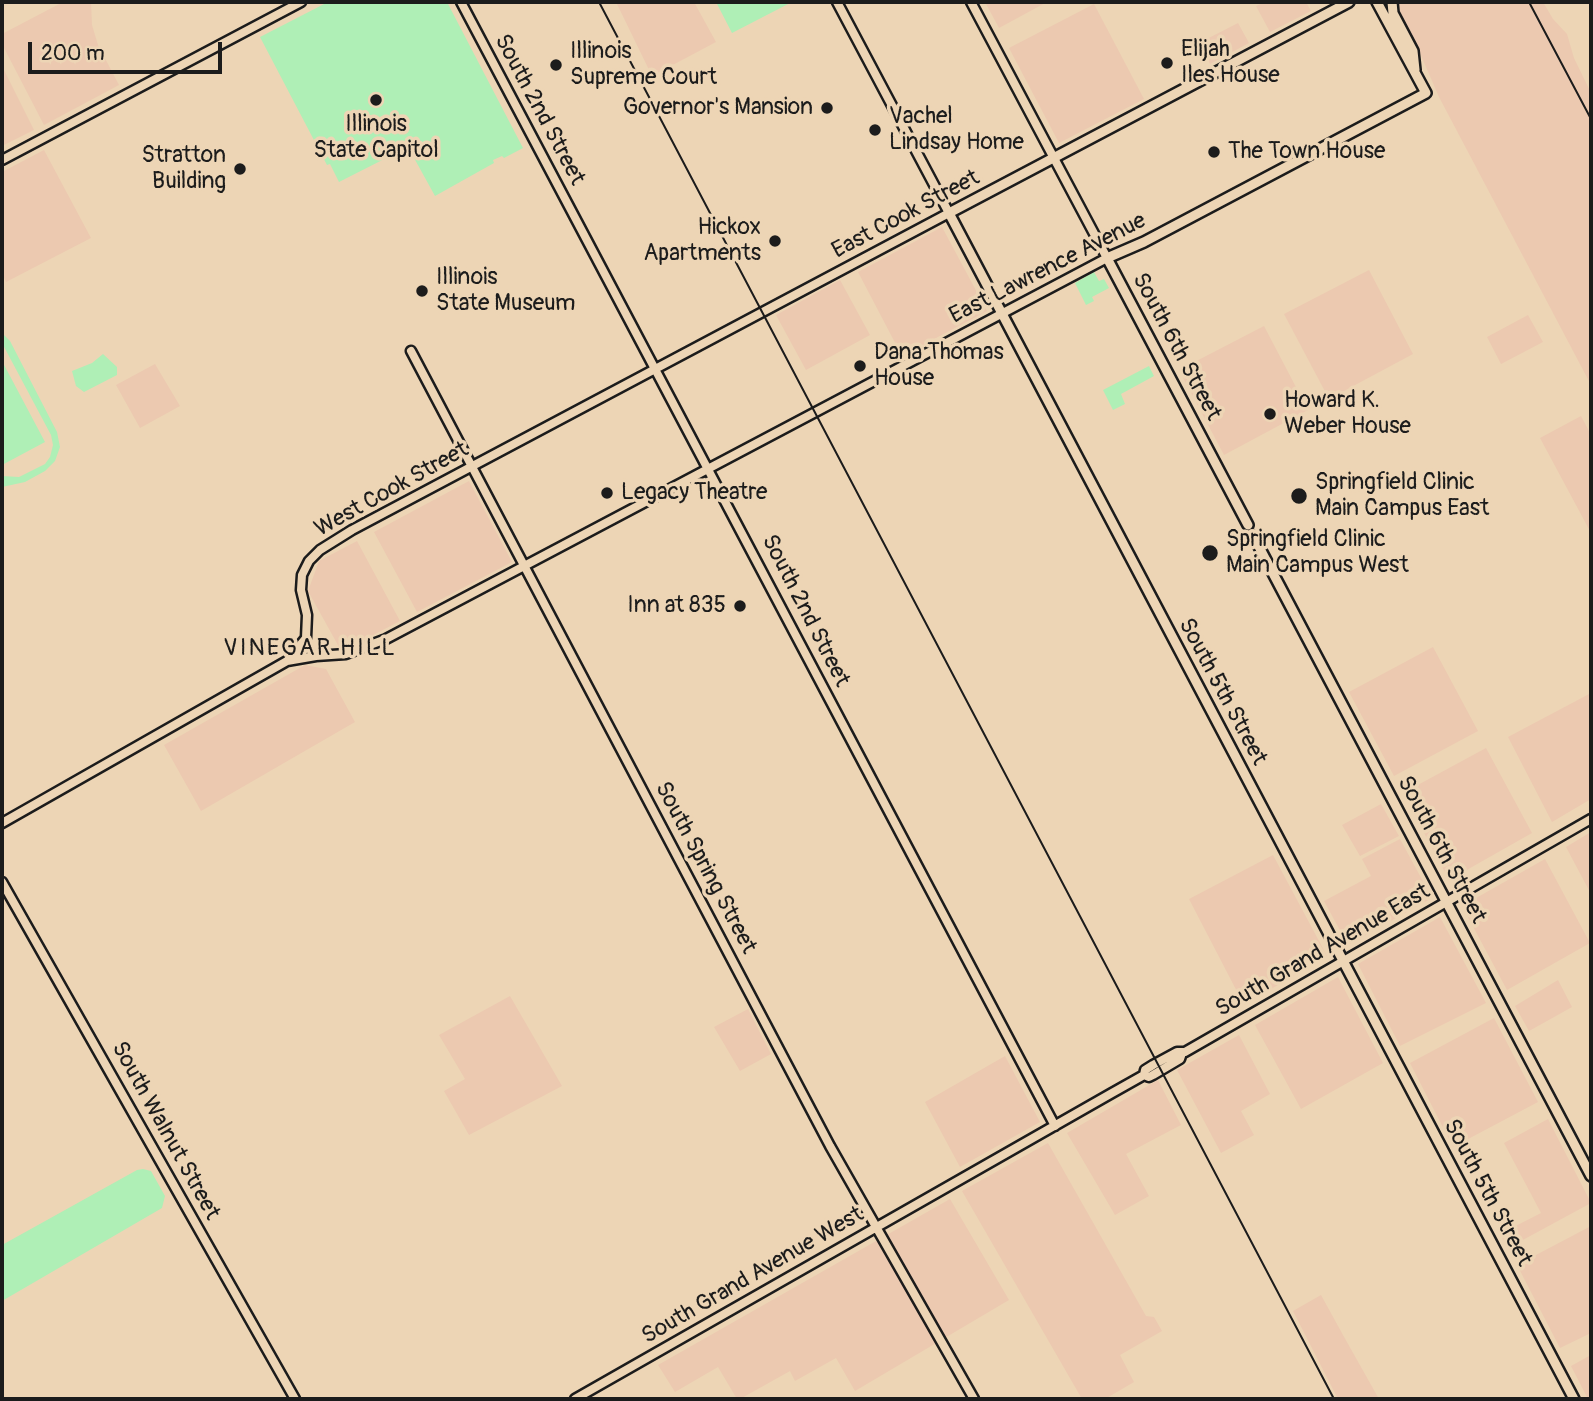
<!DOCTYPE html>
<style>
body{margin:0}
#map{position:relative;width:1593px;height:1401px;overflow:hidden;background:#edd5b5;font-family:Pangolin,sans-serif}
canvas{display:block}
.frame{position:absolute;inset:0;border:4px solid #1c1c1c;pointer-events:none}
.scale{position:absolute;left:28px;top:42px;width:194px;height:32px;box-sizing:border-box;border:4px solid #1c1c1c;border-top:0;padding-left:9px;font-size:21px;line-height:24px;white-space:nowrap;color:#1c1c1c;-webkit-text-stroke:5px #edd5b5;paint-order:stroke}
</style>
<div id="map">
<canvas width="1593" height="1401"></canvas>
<div class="frame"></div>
<div class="scale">200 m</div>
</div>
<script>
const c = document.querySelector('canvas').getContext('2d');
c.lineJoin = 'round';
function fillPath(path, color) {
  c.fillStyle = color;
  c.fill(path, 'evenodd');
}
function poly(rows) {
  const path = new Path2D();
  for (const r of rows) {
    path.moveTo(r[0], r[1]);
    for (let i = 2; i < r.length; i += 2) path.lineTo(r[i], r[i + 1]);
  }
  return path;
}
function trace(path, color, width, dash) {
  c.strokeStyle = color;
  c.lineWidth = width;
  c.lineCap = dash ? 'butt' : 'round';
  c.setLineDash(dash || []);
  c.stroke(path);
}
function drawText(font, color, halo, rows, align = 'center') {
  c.font = font + ' Pangolin,sans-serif';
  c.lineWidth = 7;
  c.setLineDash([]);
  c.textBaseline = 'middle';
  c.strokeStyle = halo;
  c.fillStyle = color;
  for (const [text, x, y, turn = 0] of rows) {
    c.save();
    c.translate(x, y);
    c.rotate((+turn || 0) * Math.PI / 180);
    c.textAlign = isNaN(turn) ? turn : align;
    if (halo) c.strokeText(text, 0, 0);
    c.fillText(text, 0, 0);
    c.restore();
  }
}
fillPath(poly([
 [63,2,91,2,92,25,98,45,119,85,44,125,2,44,2,34],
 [616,2,694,2,716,42,652,76],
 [985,2,1047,2,999,28],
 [1266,2,1306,2,1311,11,1270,32,1256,6],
 [1398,2,1543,2,1553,19,1567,34,1574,58,1591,93,1591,385,1439,97,1416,44,1398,12],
 [1094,4,1144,99,1059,143,1009,48],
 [1238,23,1249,43,1210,64,1199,43],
 [2,66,34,130,2,146],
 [44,150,91,238,6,282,2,273,2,172],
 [942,227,987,311,902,356,858,272],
 [1369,270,1413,354,1329,399,1284,314],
 [840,280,870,335,806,370,776,315],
 [1528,315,1543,342,1501,364,1487,337],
 [1264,326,1308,410,1224,455,1179,370],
 [155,364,180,406,140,428,116,385],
 [1581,416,1591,435,1591,533,1540,438],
 [469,481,512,562,417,612,374,532],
 [357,541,400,621,352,646,339,647,308,591,319,561],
 [1433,647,1478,731,1394,776,1349,692],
 [305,665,326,669,355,722,201,811,164,745],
 [1591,693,1591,799,1552,822,1508,737],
 [1486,748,1532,833,1449,880,1403,793],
 [1381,804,1399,836,1360,856,1342,825],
 [1591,832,1591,894,1566,847],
 [1400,839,1432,898,1348,945,1324,901,1371,876,1362,859],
 [1273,855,1327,956,1244,1005,1189,899],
 [1545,859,1590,943,1507,990,1462,906],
 [1440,917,1486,1003,1400,1046,1358,964],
 [1338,977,1383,1063,1301,1109,1255,1025],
 [1558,980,1572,1007,1529,1031,1515,1006],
 [510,996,562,1086,469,1135,444,1091,465,1079,439,1035],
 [748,1009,771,1054,740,1071,714,1027],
 [1494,1018,1538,1102,1453,1147,1410,1063],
 [1239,1035,1270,1094,1241,1111,1254,1135,1221,1153,1177,1070],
 [1005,1056,1040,1122,960,1167,925,1102],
 [1158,1080,1181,1125,1126,1154,1149,1196,1115,1215,1067,1133],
 [1548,1119,1591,1203,1508,1248,1500,1234,1541,1213,1504,1143],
 [1048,1143,1146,1316,1154,1317,1162,1331,1120,1355,1134,1382,1105,1399,1082,1399,962,1191],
 [950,1199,1009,1300,855,1391,836,1358,795,1381,790,1371,740,1399,737,1399,718,1367,675,1392,658,1365],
 [1591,1226,1591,1333,1560,1348,1517,1265],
 [1321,1295,1343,1335,1379,1399,1338,1399,1293,1311],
 [1591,1355,1591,1399,1588,1399,1571,1366]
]), '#ecc9b0');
fillPath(poly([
 [328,2,447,2,523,148,504,158,502,156,493,160,494,163,435,196,408,147,339,182,330,164,327,165,260,37],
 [716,2,792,2,732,33],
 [1094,272,1099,281,1104,279,1109,288,1092,297,1094,301,1086,305,1075,283],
 [2,333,10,341,57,432,60,447,55,461,45,471,25,482,2,487,2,476,19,477,45,464,50,457,53,445,51,435,2,343],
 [103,354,117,367,117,375,84,392,76,386,72,371,92,363],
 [2,361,45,442,2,465],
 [1149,366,1154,376,1121,394,1125,404,1113,410,1103,390],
 [143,1169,151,1171,165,1196,162,1208,2,1301,2,1245,137,1170]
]), '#afefb6');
trace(poly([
 [1248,525,1257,543]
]), '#c3b096', 9, [9, 4.5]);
const secondary = poly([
 [461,2,1055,1126],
 [2,160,301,2],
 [411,351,830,1146,974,1399],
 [287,661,306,638,307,615,301,590,302,575,309,561,320,550,352,530,949,213,837,2],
 [2,823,287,661,316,656,346,654,386,639,1107,258,971,2],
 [2,882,295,1399],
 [1144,1075,1149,1077,1153,1075,1180,1059,1182,1053],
 [575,1399,1112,1093,1144,1075,1145,1070,1153,1065,1177,1052,1185,1052,1591,819]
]);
const primary = poly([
 [1349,2,949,213,1574,1399],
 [1392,2,1393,13,1413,51,1415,70],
 [1248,525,1107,258,1144,242,1426,93,1377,2],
 [1257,543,1591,1176]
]);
trace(secondary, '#1c1c1c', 13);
trace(primary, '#1c1c1c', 14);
trace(secondary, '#edd5b5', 8);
trace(primary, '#edd5b5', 9);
trace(poly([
 [599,2,1334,1399],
 [1529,2,1591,119]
]), '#1c1c1c', 2);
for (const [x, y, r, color] of [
 [1167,63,7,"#1c1c1c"],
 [556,65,7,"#1c1c1c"],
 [376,100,7,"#1c1c1c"],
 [827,108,7,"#1c1c1c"],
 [875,130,7,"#1c1c1c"],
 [1214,152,7,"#1c1c1c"],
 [240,169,7,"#1c1c1c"],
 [775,241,7,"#1c1c1c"],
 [422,291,7,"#1c1c1c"],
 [860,366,7,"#1c1c1c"],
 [1270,414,7,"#1c1c1c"],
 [607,493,7,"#1c1c1c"],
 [1299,496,9,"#1c1c1c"],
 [1210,553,9,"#1c1c1c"],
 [740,606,7,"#1c1c1c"]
]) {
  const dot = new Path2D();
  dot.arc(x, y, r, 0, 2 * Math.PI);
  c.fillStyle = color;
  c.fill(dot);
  trace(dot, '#edd5b5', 2.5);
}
drawText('23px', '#1c1c1c', '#edd5b5', [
 ["Elijah",1181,50],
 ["Iles House",1181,76],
 ["Illinois",570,52],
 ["Supreme Court",570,78],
 ["Governor's Mansion",813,108,"right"],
 ["Vachel",889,117],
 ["Lindsay Home",889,143],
 ["Illinois",376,125,"center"],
 ["State Capitol",376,151,"center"],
 ["The Town House",1228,152],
 ["Stratton",226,156,"right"],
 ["Building",226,182,"right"],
 ["Hickox",761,228,"right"],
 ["Apartments",761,254,"right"],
 ["Illinois",436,278],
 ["State Museum",436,304],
 ["Dana Thomas",874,353],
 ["House",874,379],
 ["Howard K.",1284,401],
 ["Weber House",1284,427],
 ["Springfield Clinic",1315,483],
 ["Main Campus East",1315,509],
 ["Legacy Theatre",621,493],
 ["Springfield Clinic",1226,540],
 ["Main Campus West",1226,566],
 ["Inn at 835",726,606,"right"]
], 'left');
drawText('23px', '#1c1c1c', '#edd5b5', [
 ["South 2nd Street",539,110,62],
 ["East Cook Street",906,215,-28],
 ["East Lawrence Avenue",1048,269,-27],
 ["South 6th Street",1176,347,62],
 ["West Cook Street",392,490,-29],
 ["South 2nd Street",805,611,63],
 ["South 5th Street",1222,692,62],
 ["South 6th Street",1441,850,62],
 ["South Spring Street",705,868,62],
 ["South Grand Avenue East",1323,951,-30],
 ["South Walnut Street",165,1131,61],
 ["South 5th Street",1487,1193,62],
 ["South Grand Avenue West",753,1276,-30]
]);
c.letterSpacing = '2px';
drawText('24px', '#1c1c1c', '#edd5b5', [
 ["VINEGAR HILL",310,649]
]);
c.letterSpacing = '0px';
</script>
